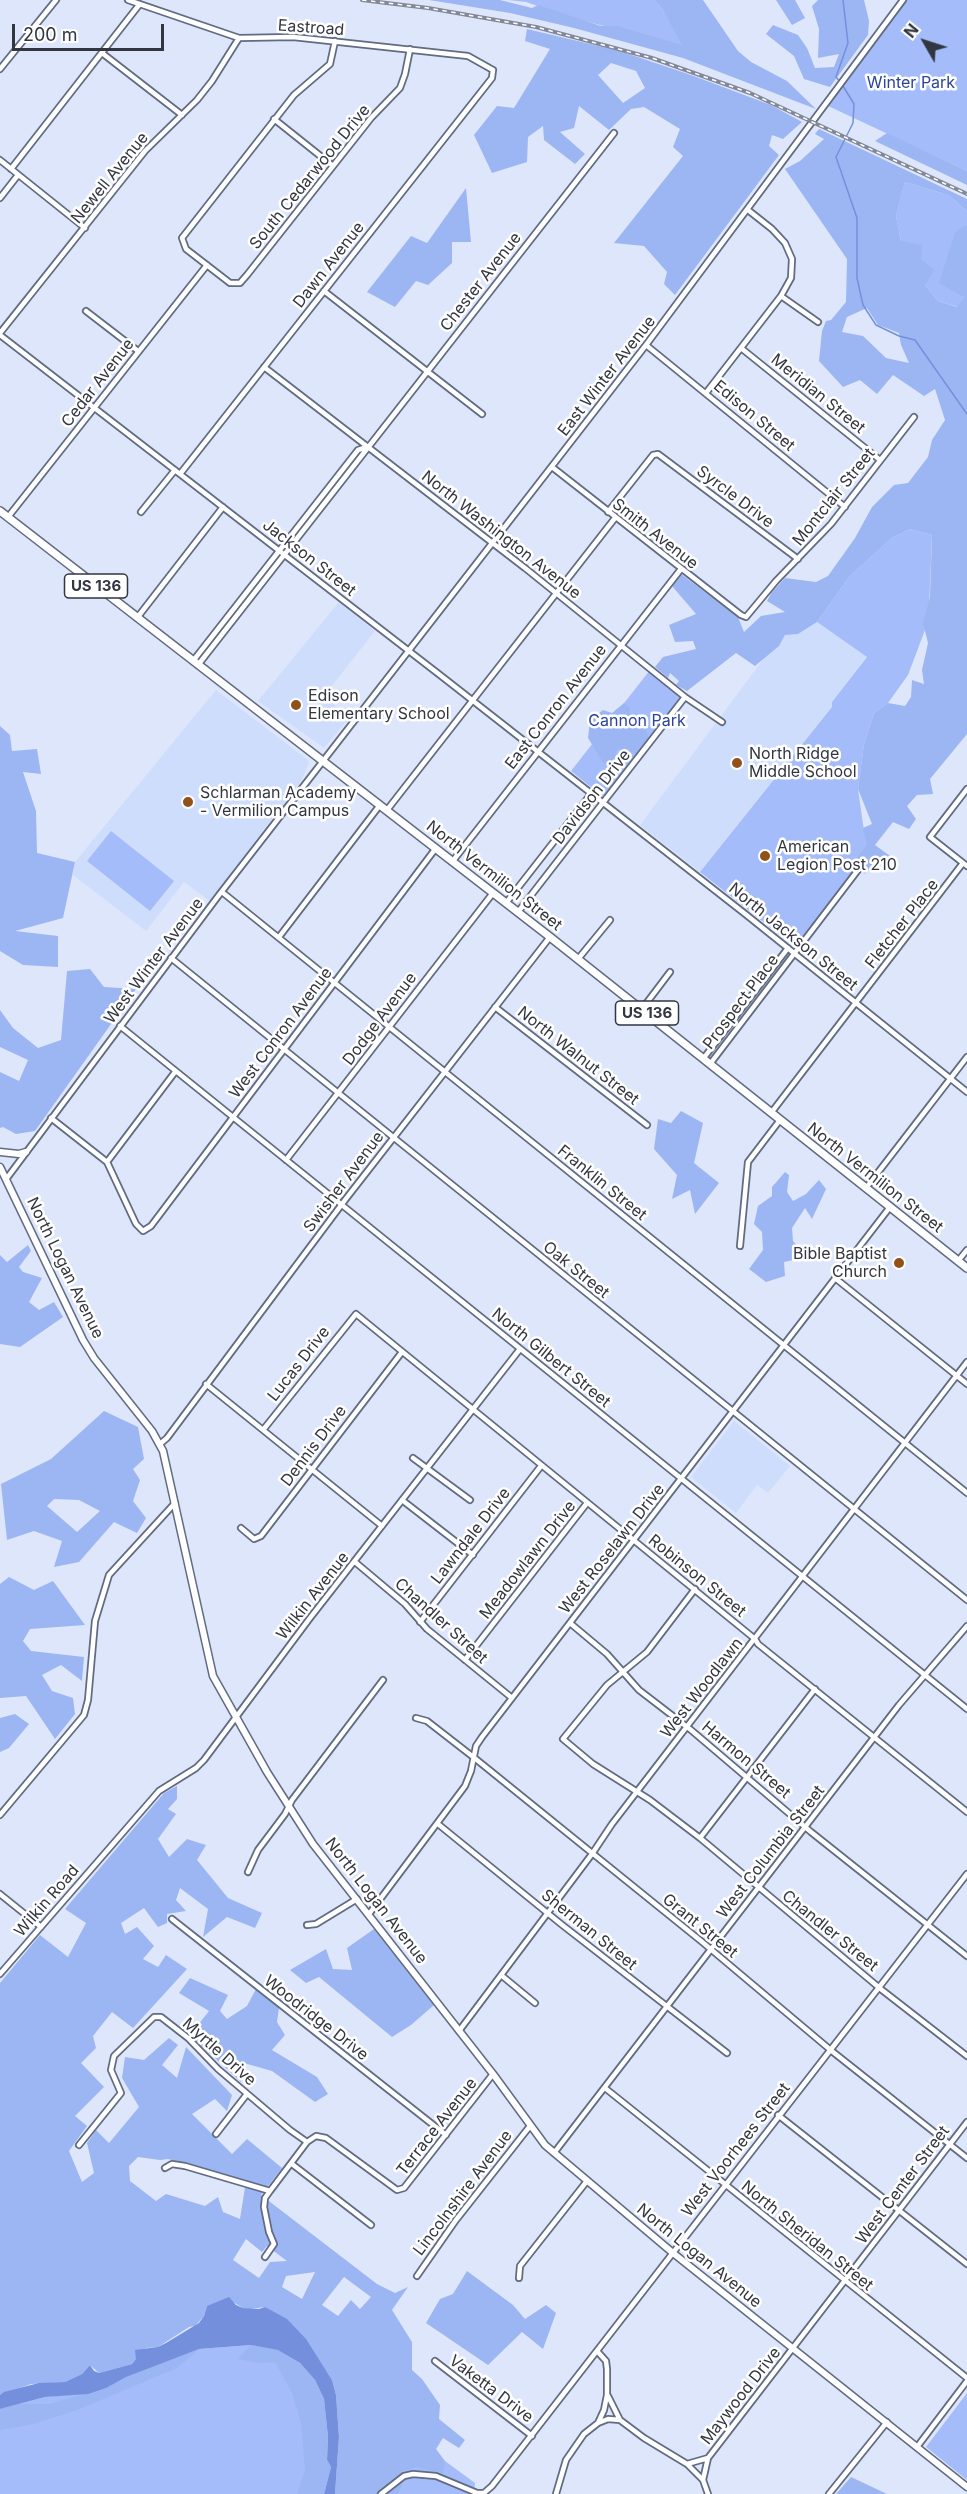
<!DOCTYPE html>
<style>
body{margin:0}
#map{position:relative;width:967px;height:2494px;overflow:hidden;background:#dee6fb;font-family:Inter,sans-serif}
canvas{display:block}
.north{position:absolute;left:895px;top:12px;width:60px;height:60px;-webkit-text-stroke:4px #fff;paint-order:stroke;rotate:309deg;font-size:16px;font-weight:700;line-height:24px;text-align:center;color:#323640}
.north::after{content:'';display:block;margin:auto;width:21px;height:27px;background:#323640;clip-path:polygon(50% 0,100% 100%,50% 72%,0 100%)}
.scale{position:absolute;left:12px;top:24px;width:152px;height:27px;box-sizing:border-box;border:3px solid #323640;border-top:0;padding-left:8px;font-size:18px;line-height:21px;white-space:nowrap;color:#323640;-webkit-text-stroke:4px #fff;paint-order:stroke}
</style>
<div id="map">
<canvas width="967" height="2494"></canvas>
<div class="north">N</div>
<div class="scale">200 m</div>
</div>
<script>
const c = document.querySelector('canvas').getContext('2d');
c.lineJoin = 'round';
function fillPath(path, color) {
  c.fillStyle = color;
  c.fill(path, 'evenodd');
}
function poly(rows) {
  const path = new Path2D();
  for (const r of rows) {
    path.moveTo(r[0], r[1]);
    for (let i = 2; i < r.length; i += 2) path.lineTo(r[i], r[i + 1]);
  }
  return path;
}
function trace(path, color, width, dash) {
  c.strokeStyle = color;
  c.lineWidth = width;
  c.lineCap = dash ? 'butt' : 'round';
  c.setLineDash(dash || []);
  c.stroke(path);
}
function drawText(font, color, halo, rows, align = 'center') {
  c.font = font + ' Inter,sans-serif';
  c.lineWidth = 5;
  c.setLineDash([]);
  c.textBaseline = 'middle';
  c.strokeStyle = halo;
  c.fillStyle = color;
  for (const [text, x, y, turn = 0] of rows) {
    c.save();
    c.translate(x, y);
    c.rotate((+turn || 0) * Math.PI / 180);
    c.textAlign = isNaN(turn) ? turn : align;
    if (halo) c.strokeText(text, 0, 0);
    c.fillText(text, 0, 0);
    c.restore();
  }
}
fillPath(poly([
 [339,602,375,631,327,692,328,700,350,717,324,748,258,701],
 [817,622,867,656,832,702,832,707,700,872,640,825,764,658,779,646,785,635,798,634],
 [216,690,308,760,309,763,301,781,210,901,184,882,146,931,73,875,75,862],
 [734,1421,790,1466,768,1493,757,1485,736,1513,691,1477]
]), '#cfddfd');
fillPath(poly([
 [508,0,654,0,663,10,686,48,570,17,526,2],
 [903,0,967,0,967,171,826,105],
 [905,182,948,195,967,211,967,226,963,226,964,297,958,307,938,301,925,285,921,259,901,241,896,216],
 [910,529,932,535,929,610,925,630,908,675,888,703,874,713,864,744,858,789,866,845,852,862,857,867,795,947,700,872,832,707,832,702,867,657,817,622,850,576,892,538],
 [650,670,679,694,680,700,606,794,602,796,571,771],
 [111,831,174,881,150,911,87,861],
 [251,2345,279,2350,324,2488,324,2494,0,2494,0,2409,45,2397,65,2395,199,2349],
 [967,2393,967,2480,926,2447],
 [409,2460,445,2461,475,2483,474,2494,368,2494]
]), '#a4bcf9');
fillPath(poly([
 [429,0,500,0,532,8,538,5,601,26,617,26,682,45,663,10,654,0,703,0,738,51,751,62,787,81,816,109,683,58,574,28,510,13],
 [776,0,795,0,805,18,792,25],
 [818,0,864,0,869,21,868,35,830,87,804,79,794,56,766,34,773,25,798,35,807,48,815,68,834,67,839,54,818,58,819,29,812,6],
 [527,29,620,51,691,75,771,105,802,122,783,139,772,135,769,146,779,155,675,295,664,284,667,272,644,246,614,243,683,156,673,147,680,129,644,107,631,109,609,130,579,106,574,128,560,132,585,154,575,164,544,140,543,126,528,137,527,162,492,173,474,135,497,106,514,108,550,49,525,41],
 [611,63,636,71,645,88,623,103,598,75],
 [819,129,967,199,967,211,948,195,905,182,896,216,901,241,922,245,921,259,934,270,925,285,938,301,957,307,964,297,939,283,955,233,963,226,967,226,967,734,930,779,933,794,917,795,907,806,916,819,909,829,893,822,875,845,894,859,875,861,865,874,852,862,866,845,863,828,872,824,858,789,864,744,874,713,888,703,905,706,911,697,912,680,924,684,922,670,928,643,923,623,930,597,932,535,910,529,892,538,850,576,817,622,798,634,785,635,779,646,755,666,736,653,687,691,676,685,679,681,670,673,668,678,655,667,663,657,696,649,693,641,675,642,669,625,696,614,672,586,681,574,738,617,744,632,761,616,785,612,767,601,772,592,785,578,816,582,828,576,855,538,872,507,894,485,908,483,928,457,932,440,945,420,935,389,924,396,893,375,877,394,860,380,843,387,819,361,822,331,826,321,831,320,846,302,847,259,785,169,800,161,824,139,815,134],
 [867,308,878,325,899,333,901,345,909,363,886,358,863,336,842,332,847,317],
 [887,133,967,171,967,185,875,141],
 [466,188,471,242,452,242,452,263,428,285,416,281,395,307,367,292,411,236,427,243],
 [624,703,630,708,630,727,646,730,649,740,638,754,617,749,613,763,604,764,588,738,590,720,603,710,612,713],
 [0,726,10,735,12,751,37,749,41,774,23,772,36,811,37,853,75,862,63,918,15,931,58,936,58,967,23,965,0,951],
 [90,969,104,987,136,989,35,1131,16,1134,3,1127,0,1128,0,1072,19,1081,28,1060,0,1047,0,1010,13,1028,38,1048,61,1040,67,971],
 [681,1111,703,1123,694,1163,719,1183,695,1214,690,1190,672,1199,677,1175,654,1149,658,1119,671,1123],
 [785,1172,789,1175,787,1192,793,1201,806,1194,819,1180,826,1189,812,1219,805,1208,792,1228,793,1241,806,1257,784,1262,785,1276,766,1282,749,1269,763,1250,762,1232,754,1224,758,1206,772,1196,772,1187],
 [28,1245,31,1251,19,1267,23,1272,42,1278,29,1302,39,1310,54,1302,63,1317,20,1347,0,1344,0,1255,7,1262],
 [104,1411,138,1427,144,1459,133,1469,140,1480,133,1501,146,1518,137,1533,114,1522,79,1562,54,1567,62,1541,34,1531,7,1540,1,1484,51,1459],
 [54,1499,79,1500,100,1511,77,1532,47,1506],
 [9,1577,34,1590,53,1581,85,1625,30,1629,23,1641,31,1651,84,1657,82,1681,61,1665,42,1675,52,1691,73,1698,75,1714,55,1739,26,1696,0,1698,0,1584],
 [15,1714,29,1724,9,1748,0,1752,0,1718],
 [177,1786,177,1799,168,1809,176,1814,158,1839,169,1857,187,1839,206,1845,197,1860,228,1898,262,1913,255,1928,227,1917,203,1937,208,1909,180,1888,176,1900,186,1911,167,1914,167,1923,158,1927,144,1908,121,1923,125,1934,137,1927,154,1946,143,1959,158,1967,166,1955,187,1969,133,2028,112,2012,93,2036,96,2048,81,2063,104,2087,75,2116,87,2126,69,2151,82,2182,94,2173,87,2143,96,2130,109,2143,139,2107,122,2078,125,2057,144,2060,169,2038,178,2045,162,2065,177,2078,186,2047,232,2095,227,2111,215,2099,192,2114,232,2154,247,2139,282,2168,261,2195,377,2284,395,2293,408,2287,392,2310,412,2342,412,2370,422,2379,440,2405,439,2419,465,2440,459,2448,443,2438,436,2449,445,2461,443,2473,417,2467,402,2471,402,2486,397,2494,335,2494,339,2437,336,2395,332,2380,318,2359,265,2307,250,2309,243,2308,233,2302,207,2306,204,2316,195,2326,189,2327,158,2347,146,2348,132,2364,99,2373,90,2365,82,2374,65,2382,31,2384,0,2395,0,1983,40,1935,68,1957,86,1923,65,1909,164,1793],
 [138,2157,160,2160,168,2159,246,2181,240,2219,223,2212,218,2197,205,2206,166,2194,156,2201,130,2181,129,2166],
 [246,2239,262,2252,267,2246,287,2261,270,2262,259,2278,233,2260],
 [315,2272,302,2299,282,2287,286,2276],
 [344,2277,371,2297,360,2309,351,2300,338,2316,322,2305],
 [374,1929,434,2005,411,2025,392,2037,319,1977,306,1983,290,1970,326,1949,333,1969,352,1970,347,1948],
 [190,1978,228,1995,220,2011,227,2019,247,2006,256,1989,279,2008,277,2022,285,2035,272,2050,317,2077,328,2094,315,2102,272,2071,244,2063,241,2082,190,2035,209,2011,179,1993],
 [467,2271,513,2305,525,2319,546,2305,556,2313,543,2349,522,2332,488,2365,426,2323,440,2299,453,2294],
 [251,2345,279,2350,300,2363,315,2380,324,2399,328,2437,327,2460,331,2467,324,2494,297,2494,305,2470,301,2423,292,2393,275,2362,260,2363,238,2359],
 [199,2349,177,2368,77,2410,33,2424,0,2430,0,2409,19,2404,49,2404,106,2388,126,2377],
 [851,2477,887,2494,836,2494]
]), '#9cb5f3');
fillPath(poly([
 [229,2297,236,2305,243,2308,259,2309,265,2307,287,2319,306,2339,332,2380,336,2395,339,2437,335,2494,324,2494,331,2467,327,2460,328,2437,324,2399,315,2380,300,2363,278,2350,251,2345,199,2349,126,2377,106,2388,88,2394,45,2397,0,2409,0,2395,4,2392,39,2383,65,2382,82,2374,90,2365,94,2371,99,2373,132,2364,136,2359,135,2350,158,2347,166,2343,199,2323,204,2316,207,2306]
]), '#7490dc');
trace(poly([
 [840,82,836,77,848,43,843,0],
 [843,86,854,104,853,123,836,157,857,218,857,278,863,305,876,325,899,336,915,340,967,414]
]), '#7490dc', 1.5);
const street = poly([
 [128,0,239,38,293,37,468,56,493,70],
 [335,41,330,64,294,95,182,238,186,249,230,283,240,283,247,275,371,118,400,88,405,74,410,49],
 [102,53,182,115],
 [0,69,56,0],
 [274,119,333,166],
 [0,160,85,228],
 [11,169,139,5],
 [0,198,18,175],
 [324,291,482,414],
 [781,296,818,322],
 [86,311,138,351],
 [0,333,145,151,197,100,212,81,239,38],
 [0,335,440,675,744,913,967,1092],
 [646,345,845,507],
 [741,348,880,460],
 [264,367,525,568,685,697,722,722],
 [706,393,781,296,791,278,792,259,785,243,772,229,748,210],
 [552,467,741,615,746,617,776,581,831,524,914,417],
 [180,474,492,78,493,70],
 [141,512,175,470],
 [608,512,653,455,658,454,798,559],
 [8,517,207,265],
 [137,618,223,507],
 [193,661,358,450,367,447],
 [198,665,614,133],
 [967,789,930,837,967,866],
 [387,810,615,518],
 [452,862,681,569],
 [222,892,967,1493],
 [506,903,591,794],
 [518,912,685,697],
 [279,937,380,805],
 [171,958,967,1600],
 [578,959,610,920],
 [495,1007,647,1125],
 [642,1009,670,972],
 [120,1026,967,1709],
 [703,1059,788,948],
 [710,1064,858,870],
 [771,1113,963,863],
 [51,1118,107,1162,136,1224,143,1231,151,1226,436,848],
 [286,1160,493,893],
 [107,1162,175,1072],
 [7,1178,219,895,646,345,903,0],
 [866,1188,967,1057],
 [740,1246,748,1162,780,1120],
 [958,1261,967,1250],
 [835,1278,967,1384],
 [206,1384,382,1526],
 [263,1430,356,1314,755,1639,758,1644,967,1812],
 [160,1444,167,1438,345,1200,550,937],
 [413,1458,470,1500],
 [402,1500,473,1555],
 [241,1528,254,1539,261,1536,402,1352],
 [355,1562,405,1604,427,1629,512,1698],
 [695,1589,647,1652,607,1685,563,1739,593,1764,650,1800,700,1838,882,1990,967,2056],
 [420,1622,541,1466],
 [570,1623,607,1654,639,1690,691,1730,811,1832,967,1956],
 [465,1660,587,1503],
 [416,1718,427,1721,472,1756,701,1941,833,2052,967,2158],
 [0,1815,84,1715,88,1700,95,1621,109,1575,175,1503],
 [438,1824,561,1924,727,2053],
 [700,1838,815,1689],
 [248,1872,258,1850,285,1814,292,1800,383,1680],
 [0,1894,41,1927],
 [369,1914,465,1786,471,1771,476,1746,482,1737,890,1207],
 [172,1919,446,2135],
 [307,1925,316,1924,357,1899],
 [0,1974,159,1791,196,1768,204,1760,310,1618,520,1349],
 [501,1975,535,2003],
 [459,2031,592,1854,612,1824,967,1362],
 [605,2088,967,2378],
 [778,2115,967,2264],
 [216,2134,247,2094],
 [79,2145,121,2093,111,2070,114,2056,154,2017,161,2017,188,2038,218,2069,290,2130,307,2142,316,2136,326,2138,397,2190,404,2188,493,2074],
 [554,2153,899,1705,967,1626],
 [292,2164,371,2225],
 [165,2168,172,2164,185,2166,270,2191,307,2142],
 [265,2257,274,2244,269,2232,264,2207,265,2198,270,2191],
 [417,2276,456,2220,530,2126],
 [519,2278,520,2266,587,2181],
 [435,2361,532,2436],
 [608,2396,620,2420],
 [598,2423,608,2419,620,2420,644,2438,687,2464,708,2458],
 [917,2447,967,2381],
 [687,2464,703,2480],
 [381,2494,404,2476,413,2474,436,2476,477,2493,484,2493,492,2486,967,1874],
 [556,2494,566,2460,584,2434,598,2423,604,2410,607,2395,607,2369,606,2361,597,2351],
 [708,2494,703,2480,708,2458,967,2122],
 [829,2494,887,2422]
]);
const secondary = poly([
 [0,1152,19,1154,26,1152],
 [0,1167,83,1340,94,1358,152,1431,163,1451,213,1676,267,1772,313,1844,493,2074,545,2145,673,2253,967,2487]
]);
const primary = poly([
 [0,511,550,937,967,1268]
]);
trace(street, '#616b81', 8);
trace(secondary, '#616b81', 9);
trace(primary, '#616b81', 10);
trace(street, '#fff', 4.5);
trace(secondary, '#fff', 6);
trace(primary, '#fff', 7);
const rail = poly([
 [362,0,428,8,536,27,652,58,750,93,967,194]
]);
trace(rail, '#838898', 4);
trace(rail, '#fff', 1.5, [4.5]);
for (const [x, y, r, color] of [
 [296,705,6,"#91521a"],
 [737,763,6,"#91521a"],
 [188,802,6,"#91521a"],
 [765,856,6,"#91521a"],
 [899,1263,6,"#91521a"]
]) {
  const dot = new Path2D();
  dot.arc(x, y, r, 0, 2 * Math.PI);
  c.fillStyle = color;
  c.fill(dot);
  trace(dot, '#fff', 2);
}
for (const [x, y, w] of [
 [96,586,63],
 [647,1013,63]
]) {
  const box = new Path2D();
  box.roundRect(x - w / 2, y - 12, w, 24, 4.5);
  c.fillStyle = '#fff';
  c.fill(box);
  trace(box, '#323640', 1.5);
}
drawText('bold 15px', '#323640', null, [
 ["US 136",96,586],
 ["US 136",647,1013]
]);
drawText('16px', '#323640', '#fff', [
 ["Eastroad",311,28,4],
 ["South Cedarwood Drive",310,177,-51],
 ["Newell Avenue",110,178,-51],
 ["Dawn Avenue",329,265,-52],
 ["Chester Avenue",481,282,-52],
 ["East Winter Avenue",607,376,-52],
 ["Cedar Avenue",98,383,-52],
 ["Meridian Street",818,394,39],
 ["Edison Street",754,416,40],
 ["Syrcle Drive",735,497,37],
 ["Montclair Street",834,497,-51],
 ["Smith Avenue",655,534,38],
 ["North Washington Avenue",501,535,38],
 ["Jackson Street",309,558,38],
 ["East Conron Avenue",556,707,-52],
 ["Davidson Drive",592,797,-52],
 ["North Vermilion Street",494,876,38],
 ["Fletcher Place",902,924,-52],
 ["North Jackson Street",793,937,39],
 ["West Winter Avenue",154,961,-53],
 ["Prospect Place",741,1002,-53],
 ["Dodge Avenue",380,1019,-53],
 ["West Conron Avenue",281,1033,-53],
 ["North Walnut Street",578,1056,38],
 ["North Vermilion Street",875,1178,38],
 ["Swisher Avenue",344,1182,-53],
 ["Franklin Street",602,1183,39],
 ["North Logan Avenue",65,1268,64],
 ["Oak Street",576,1270,39],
 ["North Gilbert Street",551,1358,39],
 ["Lucas Drive",299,1364,-52],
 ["Dennis Drive",314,1446,-53],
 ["Lawndale Drive",471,1536,-52],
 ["West Roselawn Drive",612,1549,-52],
 ["Meadowlawn Drive",528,1560,-52],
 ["Robinson Street",697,1576,39],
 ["Wilkin Avenue",313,1596,-52],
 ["Chandler Street",441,1621,42],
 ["West Woodlawn",702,1688,-52],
 ["Harmon Street",746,1760,40],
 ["West Columbia Street",771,1852,-52],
 ["Wilkin Road",47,1901,-49],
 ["North Logan Avenue",376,1901,52],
 ["Grant Street",700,1926,39],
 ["Sherman Street",589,1930,39],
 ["Chandler Street",830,1931,39],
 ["Woodridge Drive",316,2018,38],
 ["Myrtle Drive",219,2052,42],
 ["Terrace Avenue",437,2127,-52],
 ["West Voorhees Street",736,2150,-52],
 ["West Center Street",903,2185,-53],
 ["Lincolnshire Avenue",463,2193,-53],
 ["North Sheridan Street",807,2236,39],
 ["North Logan Avenue",699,2256,39],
 ["Vaketta Drive",491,2389,37],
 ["Maywood Drive",741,2396,-52]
]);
drawText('16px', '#2a439c', '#fff', [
 ["Winter Park",911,83],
 ["Cannon Park",637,721]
]);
drawText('16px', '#323640', '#fff', [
 ["Edison",308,696],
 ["Elementary School",308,714],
 ["North Ridge",749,754],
 ["Middle School",749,772],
 ["Schlarman Academy",200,793],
 ["- Vermilion Campus",200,811],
 ["American",777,847],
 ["Legion Post 210",777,865],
 ["Bible Baptist",887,1254,"right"],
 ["Church",887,1272,"right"]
], 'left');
</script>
